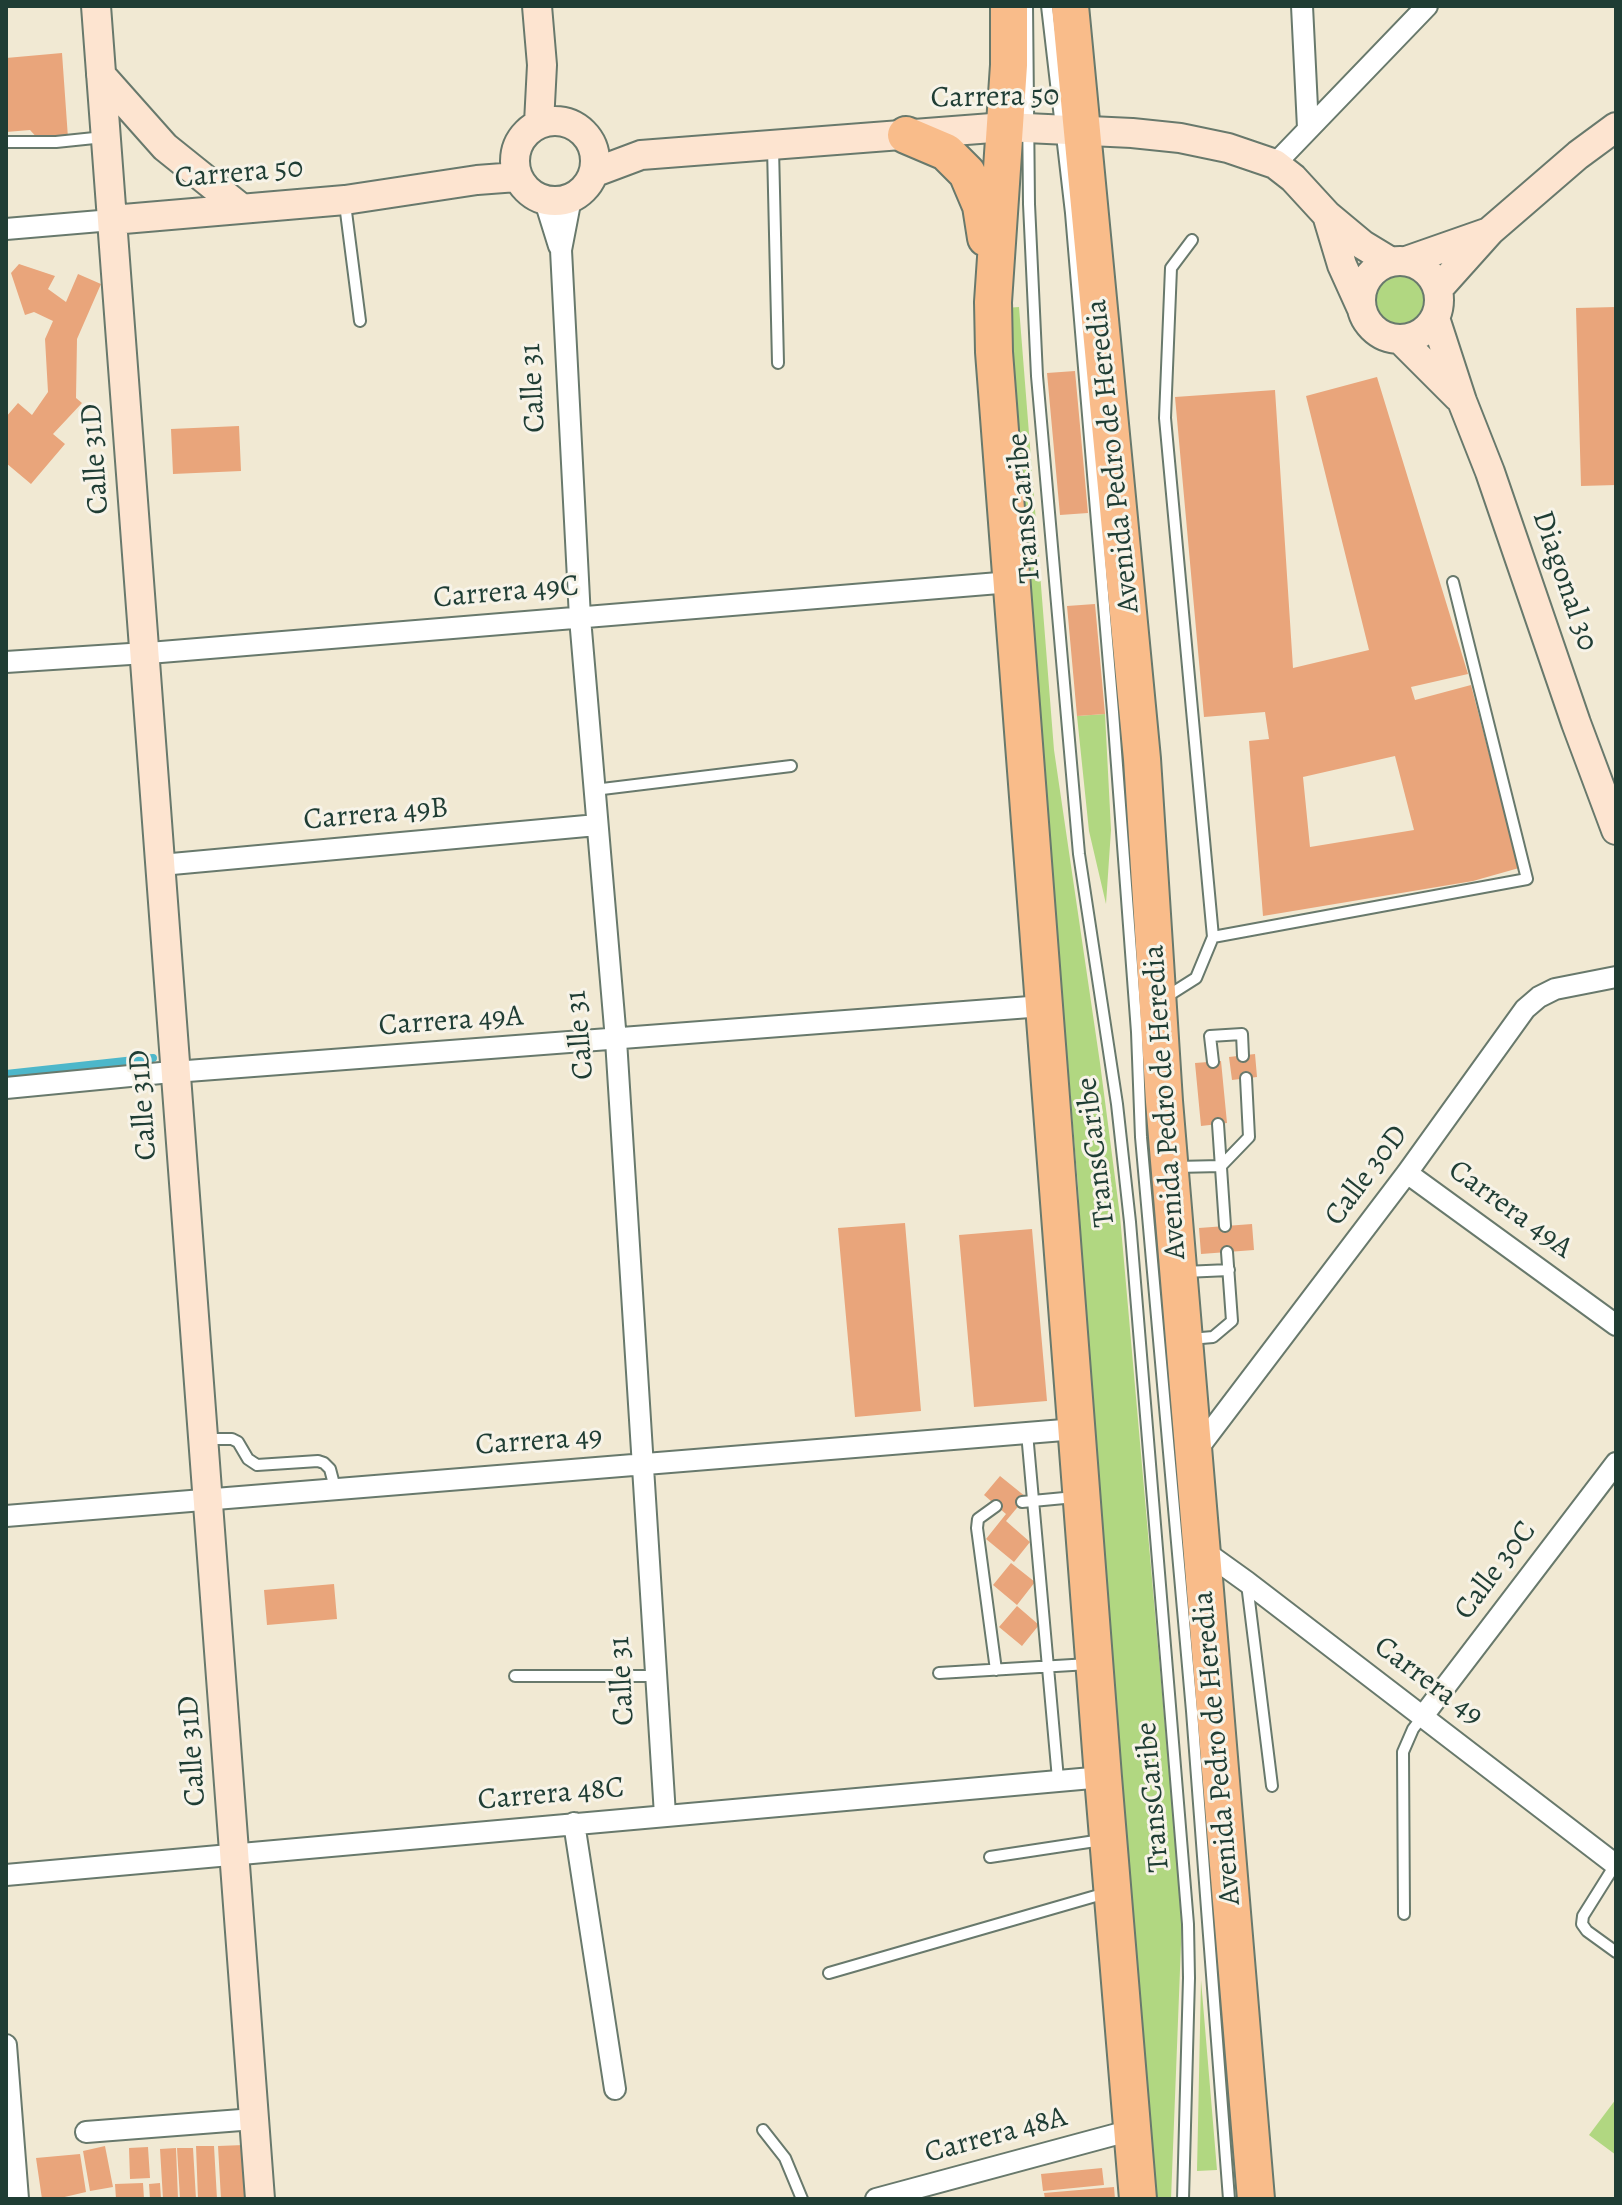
<!DOCTYPE html>
<style>
body{margin:0}
#map{position:relative;width:1622px;height:2205px;overflow:hidden;background:#f1e9d3;font-family:Alegreya,serif}
canvas{display:block}
.frame{position:absolute;inset:0;border:8px solid #1f3d34;pointer-events:none}
</style>
<div id="map">
<canvas width="1622" height="2205"></canvas>
<div class="frame"></div>
</div>
<script>
const c = document.querySelector('canvas').getContext('2d');
c.lineJoin = 'round';
function fillPath(path, color) {
  c.fillStyle = color;
  c.fill(path, 'evenodd');
}
function poly(rows) {
  const path = new Path2D();
  for (const r of rows) {
    if (r.length === 3) {
      path.moveTo(r[0] + r[2], r[1]);
      path.arc(r[0], r[1], r[2], 0, 2 * Math.PI);
      continue;
    }
    path.moveTo(r[0], r[1]);
    for (let i = 2; i < r.length; i += 2) path.lineTo(r[i], r[i + 1]);
  }
  return path;
}
function trace(path, color, width, dash) {
  c.strokeStyle = color;
  c.lineWidth = width;
  c.lineCap = dash ? 'butt' : 'round';
  c.setLineDash(dash || []);
  c.stroke(path);
}
function drawText(font, color, halo, rows, align = 'center') {
  c.font = font + ' Alegreya,serif';
  c.lineWidth = 6;
  c.setLineDash([]);
  c.textBaseline = 'middle';
  c.strokeStyle = halo;
  c.fillStyle = color;
  for (const [text, x, y, turn = 0] of rows) {
    c.save();
    c.translate(x, y);
    c.rotate((+turn || 0) * Math.PI / 180);
    c.textAlign = isNaN(turn) ? turn : align;
    if (halo) c.strokeText(text, 0, 0);
    c.fillText(text, 0, 0);
    c.restore();
  }
}
fillPath(poly([
 [1399,302,28],
 [1019,307,1054,750,1100,1063,1120,1216,1182,1919,1171,2199,1151,2199,1091,1455,1078,1186,1005,308],
 [1105,714,1111,830,1106,904,1089,831,1077,716],
 [1201,1980,1217,2170,1197,2171],
 [1616,2099,1616,2155,1589,2135]
]), '#b1d781');
trace(poly([
 [6,1074,153,1058]
]), '#4db7ca', 8);
fillPath(poly([
 [62,53,68,138,40,141,30,130,6,132,6,58],
 [19,264,55,276,48,289,66,302,78,274,101,284,77,339,76,398,82,403,53,434,65,444,31,484,6,463,6,417,18,403,32,415,48,392,45,339,53,321,34,312,25,315,11,273],
 [1616,307,1616,485,1581,486,1576,308],
 [1075,371,1088,513,1060,515,1047,373],
 [1377,377,1468,674,1411,687,1415,700,1471,685,1519,868,1473,881,1263,916,1249,741,1269,739,1265,712,1204,717,1175,397,1275,390,1293,668,1369,650,1306,396],
 [1395,756,1414,830,1310,847,1303,777],
 [239,426,241,471,173,474,171,429],
 [1095,604,1105,714,1077,716,1067,606],
 [1255,1054,1257,1077,1232,1080,1229,1057],
 [1221,1061,1227,1123,1201,1126,1195,1063],
 [905,1223,921,1411,855,1417,838,1228],
 [1252,1224,1254,1250,1201,1254,1199,1228],
 [1032,1229,1047,1401,974,1407,959,1235],
 [1000,1476,1026,1497,1006,1521,1030,1542,1014,1562,986,1539,1006,1514,984,1495],
 [1011,1563,1035,1582,1017,1605,993,1585],
 [334,1584,337,1619,267,1625,264,1590],
 [1017,1606,1039,1625,1022,1646,999,1627],
 [244,2145,246,2199,221,2199,218,2146],
 [105,2146,113,2187,90,2191,83,2151],
 [196,2146,214,2146,217,2199,198,2199],
 [148,2147,150,2178,130,2179,129,2148],
 [176,2148,178,2199,163,2199,160,2149],
 [177,2148,193,2148,196,2199,180,2199],
 [80,2154,86,2192,56,2199,42,2199,36,2158],
 [1102,2168,1104,2185,1043,2191,1041,2174],
 [143,2183,144,2199,116,2199,115,2184],
 [160,2183,161,2199,150,2199,149,2184],
 [1114,2187,1115,2199,1045,2199,1044,2193]
]), '#e9a57b');
const lane = poly([
 [1027,6,1029,204,1037,376,1079,854,1117,1104,1130,1222,1188,1924,1189,1978,1183,2199],
 [1047,6,1071,213,1113,712,1137,1032,1141,1137,1192,1711,1229,2199],
 [6,142,56,142,104,137],
 [773,148,778,363],
 [345,204,360,321],
 [594,790,791,766],
 [1213,937,1527,879,1453,582],
 [1166,997,1196,978,1213,937,1165,418,1171,268,1192,240],
 [1213,1062,1210,1036,1242,1034,1243,1056],
 [1218,1124,1225,1226],
 [1176,1167,1221,1166,1249,1137,1246,1078],
 [1184,1272,1229,1270],
 [1190,1339,1213,1337,1232,1321,1227,1252],
 [1027,1433,1058,1779],
 [204,1439,232,1439,238,1442,248,1459,257,1465,318,1461,324,1463,330,1469,335,1488],
 [1022,1502,1075,1497],
 [1247,1584,1272,1786],
 [996,1670,977,1528,978,1519,996,1506],
 [939,1673,1089,1664],
 [515,1676,656,1676],
 [990,1857,1102,1840],
 [1615,1865,1583,1916,1582,1924,1587,1931,1616,1952],
 [1404,1914,1403,1752,1413,1729,1423,1716],
 [829,1973,1106,1893],
 [763,2130,785,2158,802,2199]
]);
const street = poly([
 [1302,6,1308,128],
 [1275,164,1427,6],
 [571,198,561,250,580,618,616,1040,665,1815],
 [545,201,559,246],
 [6,229,112,220],
 [6,662,161,652,1011,582],
 [161,865,597,825],
 [6,1088,161,1073,1043,1006],
 [1407,1173,1616,1325],
 [1193,1455,1407,1173,1525,1009,1539,997,1555,989,1616,977],
 [6,1516,1076,1429],
 [1201,1549,1247,1582,1616,1865],
 [1423,1716,1616,1463],
 [574,1823,615,2089],
 [6,1875,1103,1777],
 [6,2045,18,2199],
 [86,2132,254,2119],
 [876,2199,1132,2130]
]);
const secondary = poly([
 [96,6,260,2199],
 [537,6,542,65,539,123],
 [101,75,165,147,241,208],
 [555,161,40],
 [593,173,641,155,1005,127,1132,133,1180,138,1228,148,1275,164,1293,178,1327,215,1363,245,1391,262],
 [1327,215,1342,265,1361,307],
 [112,220,345,200,477,180,517,177],
 [1400,300,39],
 [1406,261,1486,233],
 [1438,289,1490,231,1578,155,1616,127],
 [1435,318,1462,401,1490,472,1576,723,1616,830],
 [1401,340,1458,397]
]);
const highway = poly([
 [1009,6,1009,65,993,302,994,352,1103,1777,1138,2199],
 [1070,6,1142,759,1164,1101,1256,2199],
 [906,135,946,152,967,173,981,206,986,238]
]);
trace(lane, '#68796c', 14);
trace(street, '#68796c', 24);
trace(secondary, '#68796c', 32);
trace(highway, '#68796c', 40);
trace(lane, '#fff', 10);
trace(street, '#fff', 20);
trace(secondary, '#fde4d0', 28);
trace(highway, '#f9bc8a', 36);
drawText('30px', '#1f3d34', '#f7f3e8', [
 ["Carrera 50",995,98,-1],
 ["Carrera 50",239,174,-5],
 ["Calle 31",534,388,-93],
 ["Avenida Pedro de Heredia",1114,456,-96],
 ["Calle 31D",96,459,-94],
 ["TransCaribe",1025,508,-95],
 ["Diagonal 30",1564,581,71],
 ["Carrera 49C",506,593,-5],
 ["Carrera 49B",376,815,-5],
 ["Carrera 49A",451,1022,-4],
 ["Calle 31",581,1035,-95],
 ["Avenida Pedro de Heredia",1166,1102,-94],
 ["Calle 31D",144,1105,-94],
 ["TransCaribe",1097,1152,-97],
 ["Calle 30D",1367,1176,-53],
 ["Carrera 49A",1510,1210,36],
 ["Carrera 49",539,1442,-4],
 ["Calle 30C",1496,1571,-53],
 ["Calle 31",623,1681,-93],
 ["Carrera 49",1428,1682,37],
 ["Avenida Pedro de Heredia",1218,1748,-95],
 ["Calle 31D",193,1751,-94],
 ["Carrera 48C",551,1795,-5],
 ["TransCaribe",1154,1797,-95],
 ["Carrera 48A",996,2136,-15]
]);
</script>
